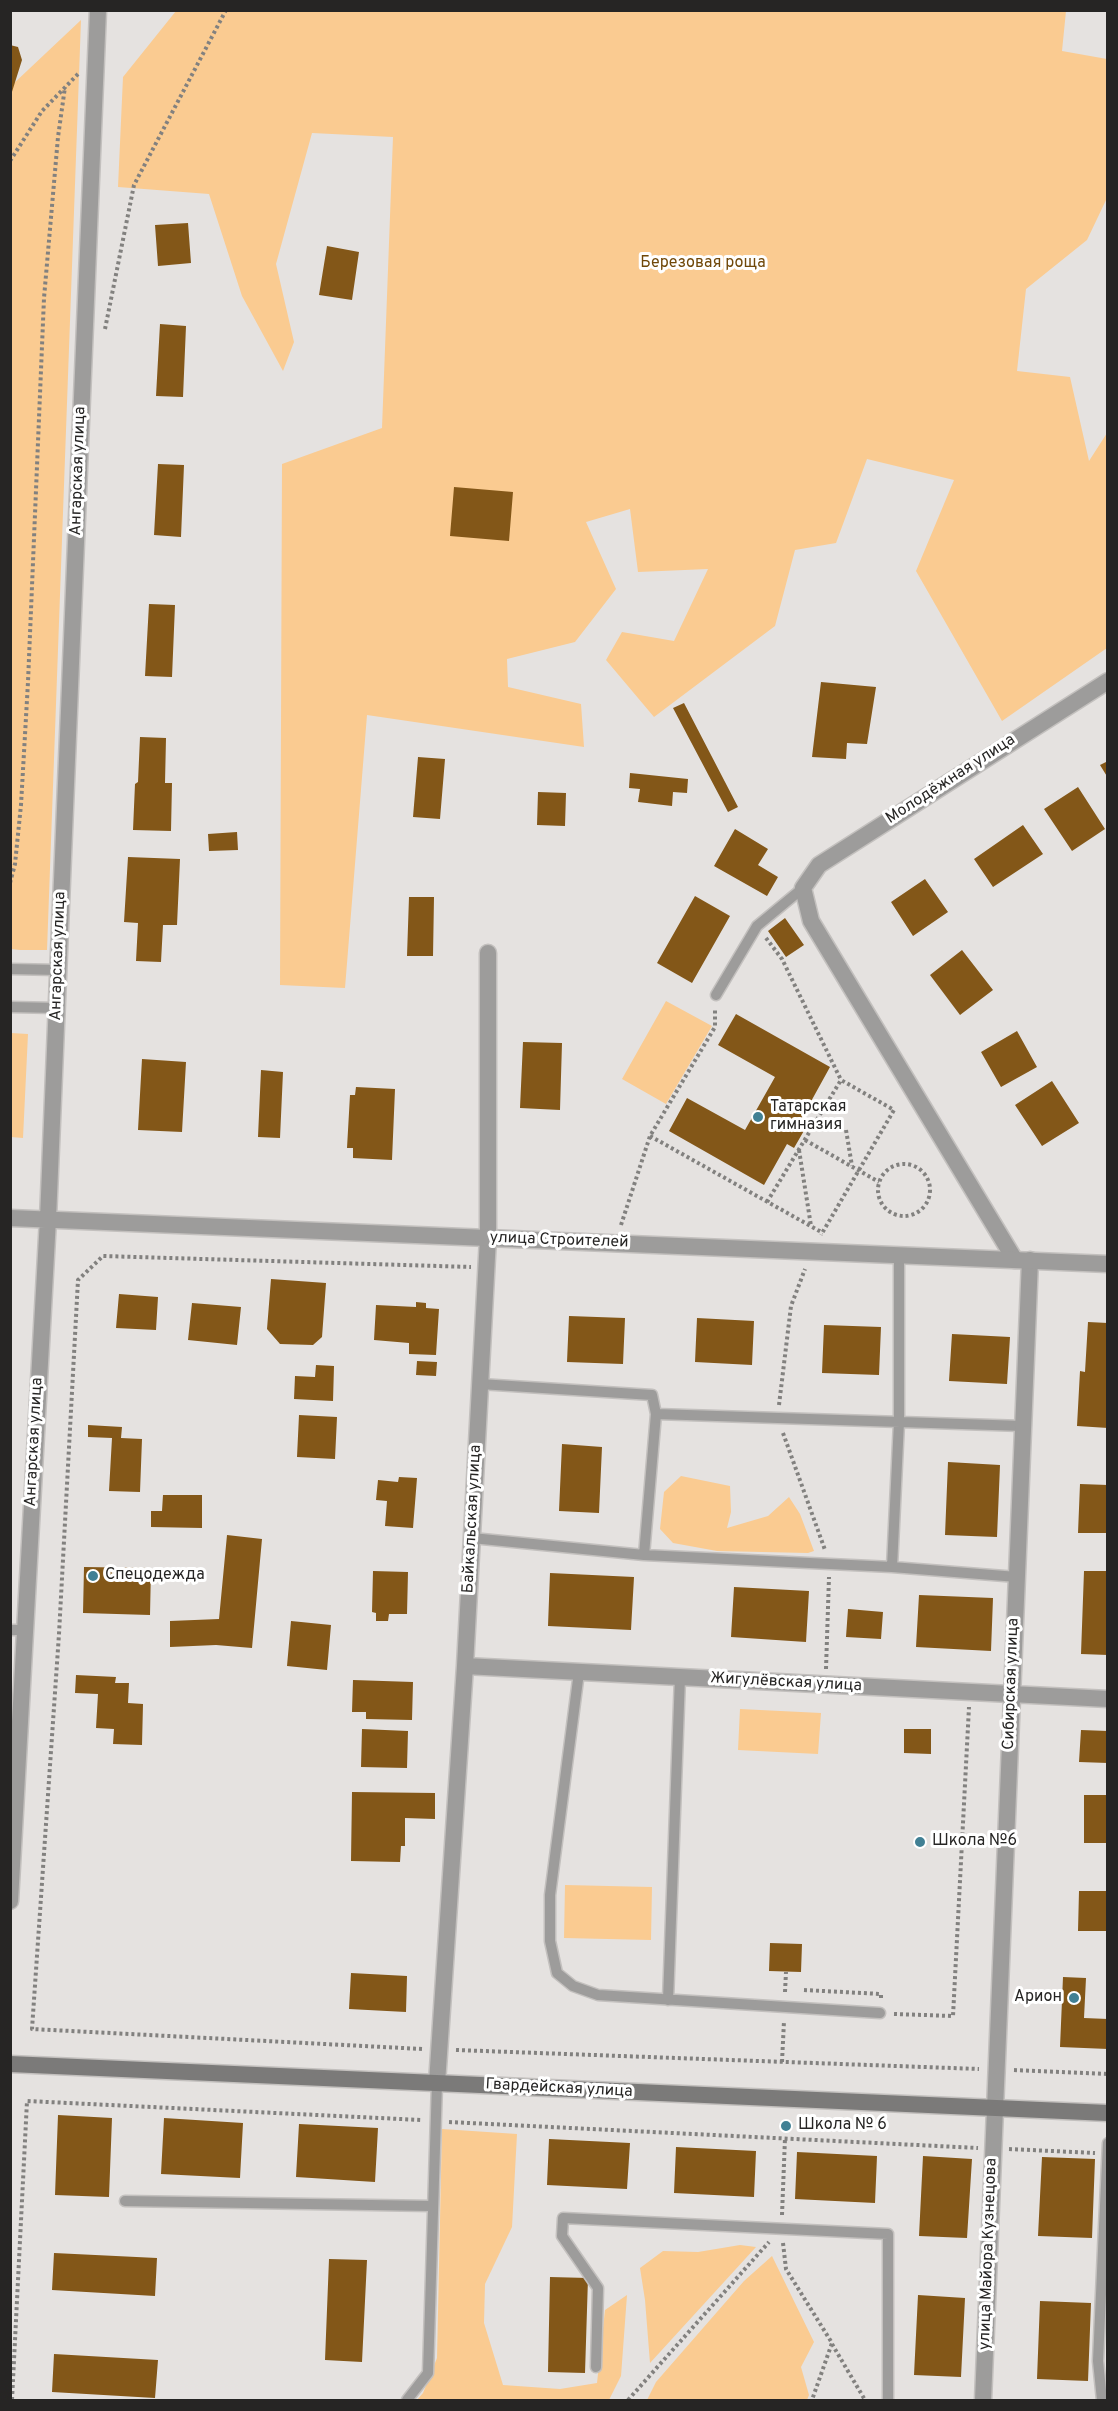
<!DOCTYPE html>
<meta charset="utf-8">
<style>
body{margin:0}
#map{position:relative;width:1118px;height:2411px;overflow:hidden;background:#e5e2e0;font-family:Overpass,sans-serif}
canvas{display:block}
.frame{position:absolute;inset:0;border:12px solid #262524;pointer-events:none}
</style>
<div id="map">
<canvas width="1118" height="2411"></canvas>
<div class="frame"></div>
</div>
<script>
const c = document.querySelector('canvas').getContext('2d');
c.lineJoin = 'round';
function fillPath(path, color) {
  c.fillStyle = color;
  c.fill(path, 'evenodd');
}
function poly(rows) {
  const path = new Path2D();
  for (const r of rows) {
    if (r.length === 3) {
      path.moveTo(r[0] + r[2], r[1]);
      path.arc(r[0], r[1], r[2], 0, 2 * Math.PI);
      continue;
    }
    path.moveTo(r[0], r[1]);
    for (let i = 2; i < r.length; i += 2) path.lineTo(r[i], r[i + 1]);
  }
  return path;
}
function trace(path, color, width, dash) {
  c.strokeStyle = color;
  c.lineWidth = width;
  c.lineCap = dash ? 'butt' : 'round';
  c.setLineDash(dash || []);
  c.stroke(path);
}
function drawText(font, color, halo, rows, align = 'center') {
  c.font = font + ' Overpass,sans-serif';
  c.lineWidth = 6;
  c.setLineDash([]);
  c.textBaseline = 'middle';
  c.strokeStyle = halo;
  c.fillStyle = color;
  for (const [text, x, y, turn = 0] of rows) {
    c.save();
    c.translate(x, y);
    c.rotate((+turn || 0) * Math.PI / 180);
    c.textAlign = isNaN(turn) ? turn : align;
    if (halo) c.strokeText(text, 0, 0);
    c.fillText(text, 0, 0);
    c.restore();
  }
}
fillPath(poly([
 [176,11,1066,11,1062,51,1107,59,1107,198,1087,240,1026,289,1017,371,1070,377,1089,461,1107,433,1107,648,1002,721,916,571,954,480,867,459,836,543,795,550,775,626,654,717,606,660,622,632,674,641,708,569,638,572,630,509,586,522,616,589,575,642,507,659,508,687,581,704,584,747,367,715,345,988,280,985,282,464,382,428,393,137,312,133,276,264,294,342,283,371,242,296,209,194,118,187,123,77],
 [81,20,47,950,20,950,11,949,11,86],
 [666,1001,712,1026,666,1104,622,1079],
 [11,1033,28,1034,23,1138,11,1137],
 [681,1476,730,1486,731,1512,727,1528,768,1516,789,1497,800,1514,814,1551,808,1553,717,1551,673,1543,660,1529,664,1492],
 [740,1709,821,1713,818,1754,738,1750],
 [565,1885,652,1887,651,1940,564,1938],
 [442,2129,517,2134,512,2227,485,2284,484,2323,503,2385,560,2389,597,2383,605,2310,627,2295,621,2376,609,2400,417,2400,423,2393,437,2358],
 [740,2245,756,2247,650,2363,645,2300,640,2268,663,2251,698,2252],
 [772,2256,814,2342,801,2367,809,2395,807,2400,647,2400,656,2382,744,2281]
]), '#facb91');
fillPath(poly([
 [10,45,18,47,22,60,11,95],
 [188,223,191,263,158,266,155,225],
 [327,246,359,252,352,300,319,295],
 [160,324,186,326,183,397,156,396],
 [158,464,184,465,181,537,154,535],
 [454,487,513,492,509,541,450,536],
 [149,604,175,605,172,677,145,676],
 [821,682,876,687,867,744,847,743,846,759,812,757],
 [684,703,738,807,728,812,673,708],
 [140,737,166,738,165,783,172,783,171,831,133,830,135,784,138,782],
 [418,757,445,759,440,819,413,817],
 [1108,761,1108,778,1100,765],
 [630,773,688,779,687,793,673,792,672,806,638,802,640,789,629,788],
 [1078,787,1105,829,1072,851,1044,809],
 [538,792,566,793,565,826,537,825],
 [1023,825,1043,854,993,887,974,859],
 [735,829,768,849,758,865,778,877,767,896,714,866],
 [237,832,238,850,209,851,208,834],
 [128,857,180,859,177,925,163,925,161,962,136,961,138,923,124,922],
 [925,879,948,912,913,936,891,902],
 [695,896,730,916,692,983,657,963],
 [409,897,434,897,433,956,407,956],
 [785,918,804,945,786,957,768,931],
 [962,950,993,990,960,1015,930,975],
 [736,1014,830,1067,798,1125,805,1129,794,1148,787,1144,764,1185,669,1131,687,1098,745,1130,775,1077,718,1045],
 [1017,1031,1037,1067,1001,1087,981,1052],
 [523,1042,562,1043,560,1110,520,1108],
 [142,1059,186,1062,182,1132,138,1130],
 [261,1070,283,1072,280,1138,258,1137],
 [1052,1081,1079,1123,1042,1146,1015,1105],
 [356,1087,395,1089,392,1160,353,1158,353,1148,347,1148,350,1095,355,1095],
 [271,1279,326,1283,322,1337,313,1345,280,1344,267,1329],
 [119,1294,158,1297,156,1330,116,1328],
 [416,1302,426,1303,426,1308,439,1309,436,1355,409,1354,409,1343,374,1340,376,1305,416,1307],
 [192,1303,241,1307,237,1345,188,1340],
 [569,1316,625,1318,623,1364,567,1362],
 [697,1318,754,1321,752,1365,695,1362],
 [1088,1322,1108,1323,1108,1428,1077,1426,1080,1371,1085,1372],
 [824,1325,881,1327,879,1375,822,1373],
 [952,1334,1010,1337,1007,1384,949,1381],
 [417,1361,437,1362,436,1376,416,1375],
 [316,1365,334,1366,333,1401,294,1399,295,1376,315,1377],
 [299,1415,337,1417,335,1459,297,1457],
 [88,1425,122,1427,121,1438,142,1439,140,1492,109,1491,112,1438,88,1437],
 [562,1444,602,1447,599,1513,559,1511],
 [948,1462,1000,1465,997,1537,945,1535],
 [399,1477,417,1478,413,1528,385,1526,387,1501,376,1500,378,1480,398,1482],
 [1080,1484,1108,1485,1108,1533,1078,1533],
 [163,1495,202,1495,202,1528,151,1527,151,1511,162,1511],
 [227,1535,262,1539,252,1648,216,1645,170,1647,170,1621,219,1619],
 [84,1567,151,1568,150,1615,83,1613],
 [373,1571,408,1572,407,1614,389,1614,388,1621,376,1621,376,1613,372,1612],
 [1084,1571,1108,1571,1108,1655,1081,1654],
 [550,1573,634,1577,631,1630,548,1626],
 [734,1587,809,1591,806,1642,731,1637],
 [919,1595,993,1598,991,1651,916,1647],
 [848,1609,883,1612,881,1639,846,1637],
 [291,1621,331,1625,327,1670,287,1666],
 [76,1675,116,1677,115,1683,129,1683,128,1703,143,1704,142,1745,113,1744,114,1729,96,1728,98,1694,75,1693],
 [353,1680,413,1682,412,1720,366,1719,366,1712,352,1712],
 [362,1729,408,1731,407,1768,361,1767],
 [904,1729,931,1729,931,1754,904,1753],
 [1081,1730,1108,1731,1108,1763,1079,1762],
 [352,1792,435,1793,435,1819,405,1818,405,1846,401,1846,400,1862,351,1861],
 [1084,1795,1108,1795,1108,1843,1084,1843],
 [1079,1891,1108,1891,1108,1931,1078,1931],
 [770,1943,802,1944,801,1972,769,1971],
 [351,1973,407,1976,406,2012,349,2009],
 [1063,1977,1086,1978,1084,2018,1108,2019,1108,2049,1060,2047],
 [58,2115,112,2118,109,2197,55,2195],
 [164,2118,243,2123,240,2178,161,2174],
 [299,2124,378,2128,375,2182,296,2177],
 [549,2139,630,2143,627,2189,547,2185],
 [676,2147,756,2151,754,2197,674,2193],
 [797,2152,877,2156,875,2203,795,2199],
 [923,2156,972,2159,967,2238,919,2236],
 [1042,2157,1095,2159,1092,2238,1038,2236],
 [54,2253,157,2258,155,2296,52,2290],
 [329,2259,367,2260,362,2362,325,2360],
 [550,2277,588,2278,585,2373,548,2372],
 [918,2295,965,2298,961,2377,914,2375],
 [1040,2301,1091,2303,1088,2381,1037,2379],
 [54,2354,158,2360,155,2398,52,2392]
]), '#835718');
const service = poly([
 [10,969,58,970],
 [716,995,757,926,803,888],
 [10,1007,57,1008],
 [480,1384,652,1395,656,1414],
 [472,1538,644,1555,892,1567,1017,1577],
 [644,1555,656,1414,1023,1426],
 [892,1567,899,1422,899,1256],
 [10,1630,25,1630],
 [579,1672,550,1895,550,1941,557,1973,573,1986,598,1995,880,2013],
 [668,2000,680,1677],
 [1108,2143,1104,2227,1108,2228],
 [125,2201,432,2206],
 [596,2367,598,2288,562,2236,563,2218,888,2234,888,2400],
 [407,2400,428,2373,437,2083],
 [1102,2400,1098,2361,1104,2227]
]);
const minor = poly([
 [1015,1260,811,921,803,888,819,865,1108,681],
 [465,1666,1108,1699],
 [437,2083,465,1666,488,1238,488,953],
 [983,2400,1030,1260]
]);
const tertiary = poly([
 [10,1218,1108,1264],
 [10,1901,48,1219,98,10]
]);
const secondary = poly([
 [10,2064,1108,2113]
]);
trace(service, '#c3c0be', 13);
trace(minor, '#c3c0be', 19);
trace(tertiary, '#c3c0be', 19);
trace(secondary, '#c3c0be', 19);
trace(poly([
 [10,161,42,111,78,74],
 [105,329,134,185,226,10],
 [10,883,15,864,21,805,28,682,44,298,58,137,65,87],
 [766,938,782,959,841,1080],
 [846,1130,852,1166],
 [650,1136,823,1233],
 [805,1140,879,1182],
 [799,1150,811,1226],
 [904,1190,26],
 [767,1202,841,1080,894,1110,821,1235],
 [621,1225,650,1136,715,1027,715,1009],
 [779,1405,791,1306,805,1269],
 [783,1433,825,1550],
 [826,1669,829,1577],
 [804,1990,881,1994,881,1999],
 [785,1992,786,1972],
 [894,2014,953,2016,969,1707],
 [422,2049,32,2029,59,1634,78,1280,103,1256,471,1267],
 [456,2050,979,2069],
 [782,2062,784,2021],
 [1014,2070,1108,2074],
 [449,2122,978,2148],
 [1009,2149,1095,2153],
 [782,2215,785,2138],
 [783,2243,786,2269,832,2343,812,2400],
 [832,2344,865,2400],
 [12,2400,27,2101,421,2120],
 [628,2400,769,2242]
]), '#82817f', 4, [3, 3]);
trace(service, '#9d9c9b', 10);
trace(minor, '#9d9c9b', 16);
trace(tertiary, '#9d9c9b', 16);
trace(secondary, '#7b7a79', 16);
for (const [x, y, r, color] of [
 [758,1117,6,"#418094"],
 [93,1576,6,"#418094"],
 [920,1842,6,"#418094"],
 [1074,1998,6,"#418094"],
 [786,2126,6,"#418094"]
]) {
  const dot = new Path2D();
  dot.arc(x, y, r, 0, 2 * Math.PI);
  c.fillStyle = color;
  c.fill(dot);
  trace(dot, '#fff', 2);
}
drawText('16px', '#704809', '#fff', [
 ["Березовая роща",703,264]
]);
drawText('16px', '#262524', '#fff', [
 ["Ангарская улица",79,471,-88],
 ["Молодёжная улица",951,780,-33],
 ["Ангарская улица",59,956,-88],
 ["улица Строителей",559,1241,2],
 ["Ангарская улица",35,1442,-87],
 ["Байкальская улица",473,1519,-87],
 ["Жигулёвская улица",786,1683,3],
 ["Сибирская улица",1012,1684,-88],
 ["Гвардейская улица",559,2089,3],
 ["улица Майора Кузнецова",989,2254,-88]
]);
drawText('16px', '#262524', '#fff', [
 ["Татарская",770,1108],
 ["гимназия",770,1126],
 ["Спецодежда",105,1576],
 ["Школа №6",932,1842],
 ["Арион",1062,1998,"right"],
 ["Школа № 6",798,2126]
], 'left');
</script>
